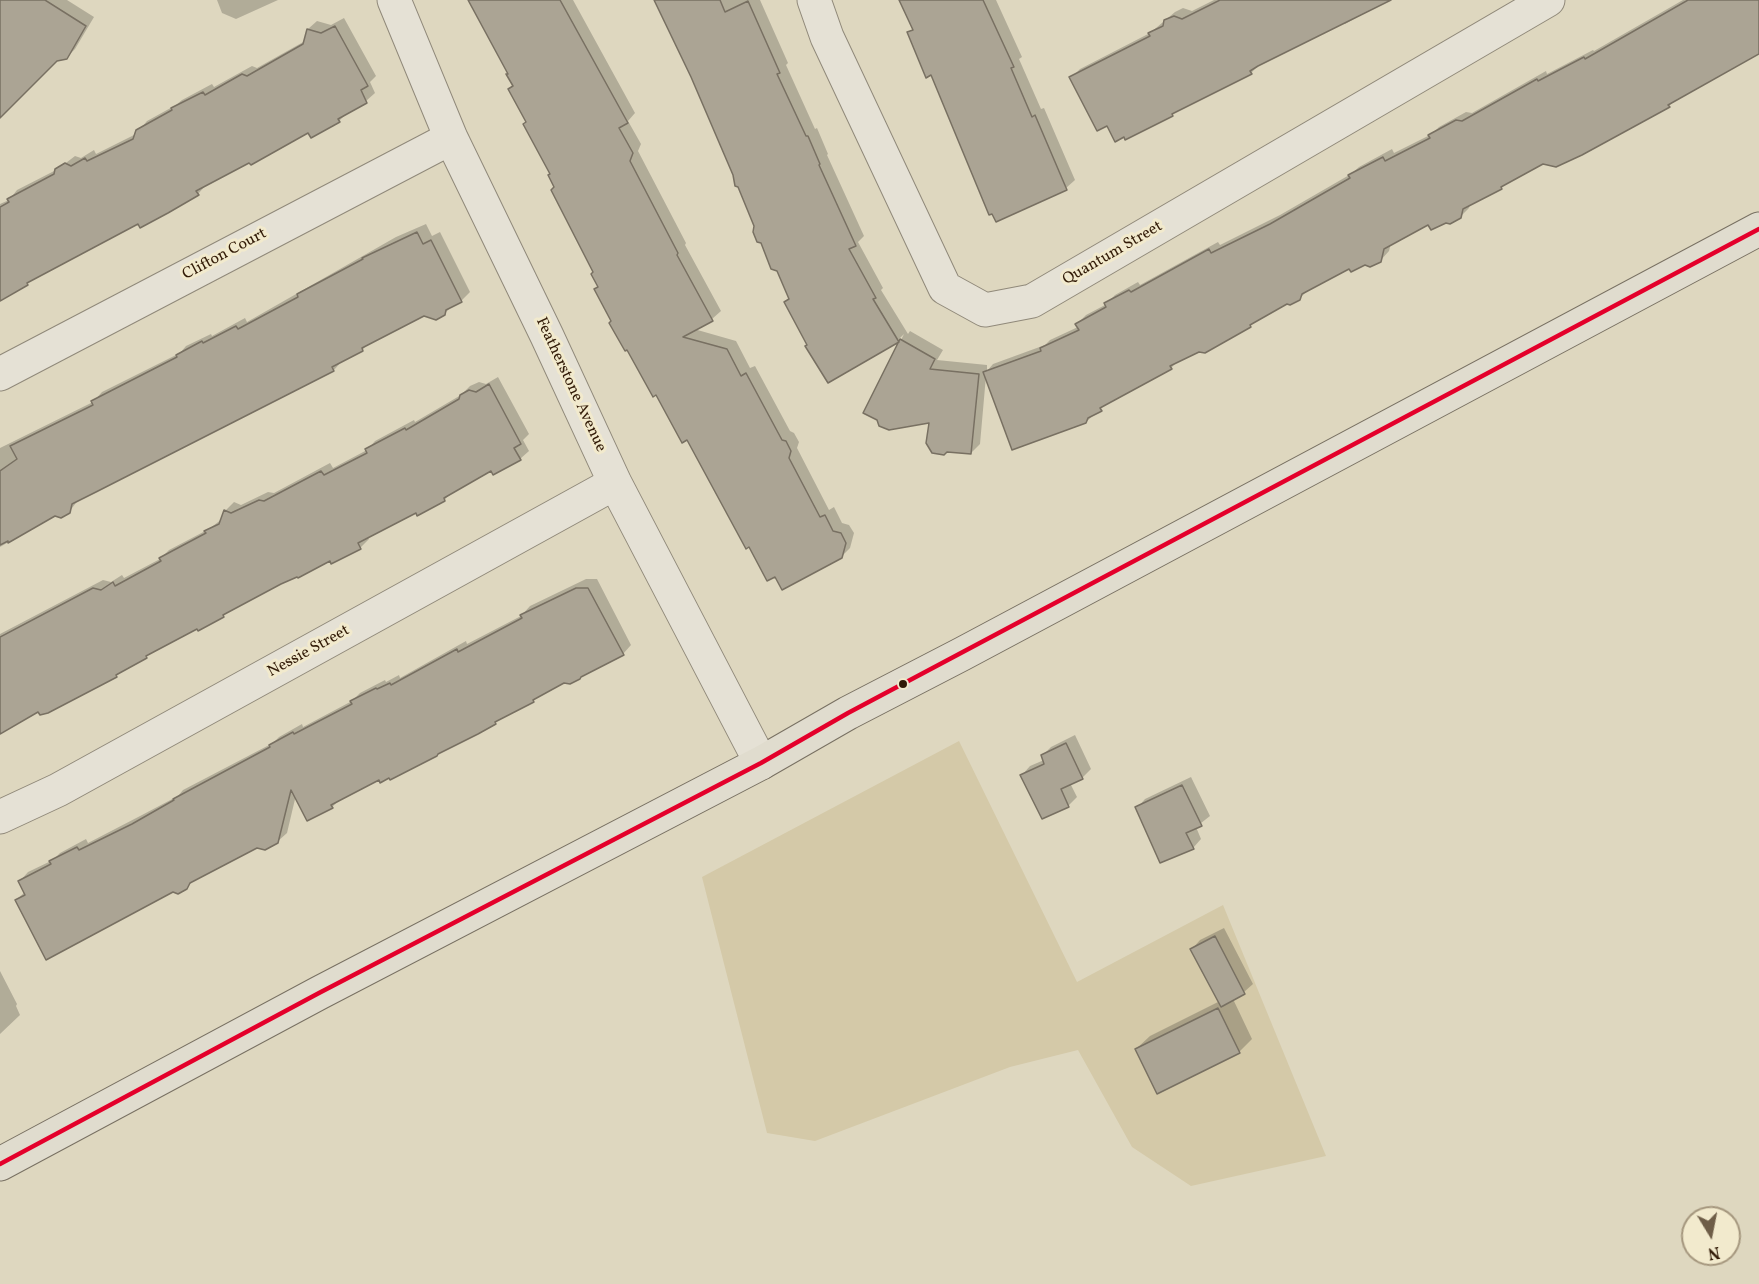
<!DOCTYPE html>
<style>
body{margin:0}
#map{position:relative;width:1759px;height:1284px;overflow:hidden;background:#ded7bf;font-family:Vollkorn,serif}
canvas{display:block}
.north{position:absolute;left:1681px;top:1206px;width:60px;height:60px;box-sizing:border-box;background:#f2eacd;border:2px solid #a5977e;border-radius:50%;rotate:170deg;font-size:16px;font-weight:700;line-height:24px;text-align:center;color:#321b07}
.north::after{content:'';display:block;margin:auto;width:21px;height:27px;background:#6e5d47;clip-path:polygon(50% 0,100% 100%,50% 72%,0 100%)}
</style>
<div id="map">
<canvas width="1759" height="1284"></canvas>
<div class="north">N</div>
</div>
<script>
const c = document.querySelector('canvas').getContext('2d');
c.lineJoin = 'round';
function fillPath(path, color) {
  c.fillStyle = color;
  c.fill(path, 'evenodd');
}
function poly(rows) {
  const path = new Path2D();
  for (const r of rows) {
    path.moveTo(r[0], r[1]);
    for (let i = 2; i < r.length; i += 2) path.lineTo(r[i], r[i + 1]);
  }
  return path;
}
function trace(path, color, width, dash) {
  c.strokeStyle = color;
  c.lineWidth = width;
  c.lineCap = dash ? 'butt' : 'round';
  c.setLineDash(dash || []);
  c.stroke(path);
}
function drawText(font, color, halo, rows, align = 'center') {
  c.font = font + ' Vollkorn,serif';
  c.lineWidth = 6;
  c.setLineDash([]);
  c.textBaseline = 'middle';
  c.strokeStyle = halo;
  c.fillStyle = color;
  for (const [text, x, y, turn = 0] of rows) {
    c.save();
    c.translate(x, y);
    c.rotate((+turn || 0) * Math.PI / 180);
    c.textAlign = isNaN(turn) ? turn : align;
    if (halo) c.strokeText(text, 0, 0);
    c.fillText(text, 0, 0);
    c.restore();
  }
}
fillPath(poly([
 [959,741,1077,982,1223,905,1326,1156,1191,1186,1132,1147,1078,1050,1010,1067,815,1141,767,1133,702,877]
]), '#d4c9a8');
fillPath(poly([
 [5,0,67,0,94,17,75,49,66,58,57,60,0,104,0,8],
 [217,0,278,0,236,19,222,13],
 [469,0,573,0,635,113,628,121,641,144,638,151,686,243,685,245,721,311,712,319,694,329,736,341,750,368,755,366,790,431,794,433,799,442,797,448,829,510,834,507,842,523,849,525,854,533,850,548,841,557,687,438,657,393,613,321,595,272,527,121,510,89,514,85,510,73],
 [655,0,760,0,788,63,786,65,815,129,817,128,828,154,827,155,864,236,858,242,883,288,881,290,908,334,910,331,943,350,937,360,987,365,987,371,993,364,1045,345,1050,340,1078,327,1077,324,1086,315,1105,305,1115,295,1138,282,1140,285,1218,242,1220,245,1280,215,1351,174,1359,167,1392,149,1394,153,1432,134,1439,127,1466,112,1472,113,1546,71,1547,74,1593,50,1594,51,1683,0,1759,0,1759,53,1677,98,1669,106,1543,162,1470,204,1469,208,1460,217,1429,223,1391,243,1389,251,1380,261,1350,267,1308,290,1299,299,1287,302,1259,318,1250,326,1179,360,1171,368,1108,402,1086,422,986,376,980,444,971,453,931,421,878,419,865,412,904,334,898,340,809,344,670,27],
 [901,0,996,0,1022,57,1019,59,1041,109,1044,108,1075,180,1066,188,932,73,909,33,913,28],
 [1214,0,1388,0,1345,24,1344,22,1260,64,1251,73,1180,108,1172,115,1108,124,1071,78,1080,69,1150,33,1175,12,1183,8,1192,11],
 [344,18,376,76,370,82,375,93,366,101,348,112,339,121,309,131,250,161,206,185,198,194,138,222,33,279,27,284,0,297,0,204,9,200,17,190,58,169,75,156,81,158,94,150,96,154,136,134,147,121,176,105,182,100,212,84,214,87,252,66,257,68,305,41,308,29,317,21,331,25],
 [426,224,432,236,440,232,470,292,461,301,453,305,444,314,424,314,370,342,362,350,342,361,334,370,95,490,79,499,69,512,55,515,0,547,0,448,93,402,102,392,180,353,186,346,211,334,212,336,245,318,247,322,396,237],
 [498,377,529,434,523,440,529,451,520,459,492,469,454,491,444,500,416,511,368,537,369,539,360,548,330,559,228,610,223,616,197,627,150,652,116,676,39,710,0,732,0,634,103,580,111,582,122,575,124,578,160,559,169,550,209,529,222,519,225,511,234,502,241,505,268,492,274,493,330,463,333,468,367,450,375,441,414,420,415,422,461,395,470,386,479,382,486,384],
 [586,579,597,579,631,645,623,654,539,695,533,701,500,718,495,723,341,799,332,807,296,795,287,833,277,842,257,846,195,879,186,888,172,891,16,900,25,892,20,881,28,872,53,860,60,853,86,839,88,843,142,815,178,796,183,790,273,743,279,737,302,724,303,727,352,701,360,693,385,680,386,682,399,675,400,678,466,641,467,644,521,616,530,606],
 [1075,735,1091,769,1082,778,1070,783,1077,797,1068,806,1022,775,1030,766,1044,760,1042,756,1051,747],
 [1191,777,1210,816,1196,827,1201,839,1193,848,1137,808,1145,799],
 [1224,928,1253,984,1244,992,1233,999,1252,1039,1239,1052,1136,1049,1150,1036,1220,1001,1192,949,1200,940],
 [0,971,17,1004,16,1006,20,1015,0,1034]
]), '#0003');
const building = poly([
 [0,0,45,0,86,26,67,59,57,61,0,118,0,0],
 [468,0,560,0,628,123,619,128,633,153,630,161,678,253,677,255,713,321,683,337,727,349,741,376,746,373,782,440,786,441,791,451,789,458,820,517,825,515,833,531,841,533,846,543,842,558,782,590,775,577,767,581,749,547,746,549,687,440,682,443,656,395,653,397,627,350,625,351,609,323,611,321,594,289,598,287,591,274,593,272,551,190,554,187,548,175,550,174,523,124,526,122,508,89,513,86,506,74,508,74,468,0],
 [654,0,720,0,725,12,748,1,780,73,777,74,806,136,808,136,820,164,819,165,856,246,849,249,876,298,873,299,899,342,828,383,805,346,807,345,784,302,789,299,777,271,771,269,761,243,757,242,753,232,754,226,738,187,735,186,733,175,691,77,654,0],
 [899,0,983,0,1014,67,1011,68,1032,117,1035,115,1067,190,996,222,992,214,989,215,931,75,926,78,907,32,913,30,899,0],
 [1220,0,1391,0,1258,66,1250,71,1252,74,1172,114,1173,116,1125,140,1124,137,1115,142,1107,126,1097,131,1069,77,1150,36,1148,33,1163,26,1164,20,1174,16,1182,19,1220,0],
 [1688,0,1759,0,1759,54,1668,105,1670,107,1582,155,1556,167,1543,164,1501,187,1502,189,1463,209,1461,218,1450,224,1446,223,1431,230,1428,225,1384,249,1381,262,1370,267,1365,265,1351,272,1349,269,1302,294,1300,300,1290,305,1287,304,1250,325,1251,327,1205,353,1199,352,1170,366,1172,369,1100,408,1102,411,1088,418,1086,423,1012,450,983,372,1041,351,1040,348,1079,330,1075,324,1106,307,1104,303,1129,290,1131,292,1209,249,1211,253,1270,224,1350,178,1348,175,1383,157,1385,161,1430,138,1428,135,1456,120,1462,121,1537,79,1538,81,1584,57,1585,59,1688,0],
 [335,26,368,86,361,90,367,103,338,119,340,122,311,138,308,133,251,165,249,163,196,191,199,195,168,213,140,228,138,224,27,283,28,285,0,301,0,207,9,202,7,199,54,174,55,169,65,163,71,166,85,158,87,161,133,139,136,130,172,110,171,108,203,92,205,95,242,74,247,76,303,44,307,29,321,33,335,26],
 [417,232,423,244,431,240,462,302,446,310,445,315,436,320,424,316,362,348,363,351,332,367,334,371,96,492,72,504,70,513,61,518,55,516,8,543,8,541,0,545,0,471,17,459,10,446,93,405,91,401,177,357,176,355,202,341,203,343,236,326,238,329,298,297,297,294,363,259,362,258,417,232],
 [900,339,935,359,930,369,979,374,971,454,947,452,944,455,932,453,926,443,929,423,889,430,879,426,877,420,863,413,900,339],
 [489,384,521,444,514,448,521,460,493,475,491,471,444,498,445,501,417,516,416,513,358,543,361,549,331,564,330,561,298,578,297,577,281,584,223,615,224,617,198,631,197,629,146,656,147,658,116,675,117,677,48,713,40,715,38,712,0,734,0,637,93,588,101,590,113,582,115,586,161,561,159,558,206,533,204,531,219,524,224,510,231,513,259,500,264,501,321,471,324,475,367,453,365,449,405,428,406,430,459,399,460,395,469,390,476,392,489,384],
 [576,588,588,588,624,655,581,677,580,679,570,684,564,683,533,700,534,702,495,722,496,724,478,734,438,754,437,756,390,780,389,778,380,783,379,780,331,805,333,808,307,821,291,790,278,843,265,850,257,848,190,883,187,889,178,894,173,892,46,960,15,900,25,895,18,881,51,864,49,861,77,847,79,850,132,824,174,800,173,799,270,747,269,745,293,732,294,734,352,704,350,701,376,688,377,689,390,683,391,685,457,649,458,652,522,618,520,615,576,588],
 [1066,743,1083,779,1061,789,1069,807,1042,819,1020,775,1044,764,1041,755,1066,743],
 [1182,785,1202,826,1186,833,1194,849,1160,863,1135,807,1182,785],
 [1215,936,1245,994,1221,1007,1190,949,1215,936],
 [1218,1008,1240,1053,1157,1094,1135,1049,1218,1008]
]);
fillPath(building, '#aba494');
trace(building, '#787062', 1.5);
const minor = poly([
 [394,0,451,138,547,336,615,483,761,763],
 [814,0,827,37,945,288,985,310,1032,301,1548,0],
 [0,374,451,138],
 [0,817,58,790,615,483]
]);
const major = poly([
 [0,1164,319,993,761,763,848,713,962,654,1759,229]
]);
trace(minor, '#90897a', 35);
trace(major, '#787062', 35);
trace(minor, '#e5e1d5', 33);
trace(major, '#e0dcce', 33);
trace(poly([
 [0,1164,319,993,761,763,848,713,1759,229]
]), '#e4002b', 4.5);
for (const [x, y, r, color] of [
 [903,684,5,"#321b07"]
]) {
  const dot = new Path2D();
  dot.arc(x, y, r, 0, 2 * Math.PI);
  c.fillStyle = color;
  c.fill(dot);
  trace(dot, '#f2eacd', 2);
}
drawText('16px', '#321b07', '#f2eacd', [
 ["Quantum Street",1113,254,-30],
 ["Clifton Court",225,255,-28],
 ["Featherstone Avenue",570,385,65],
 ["Nessie Street",309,652,-29]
]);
</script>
